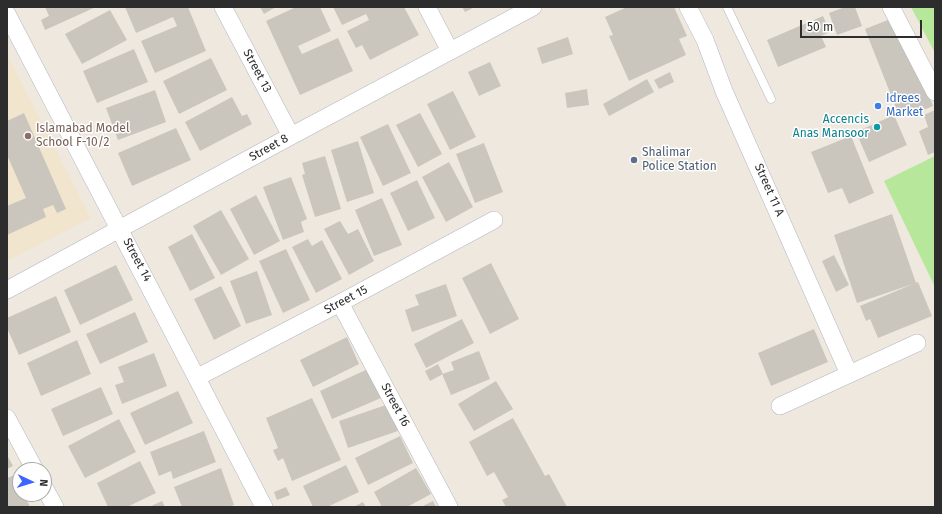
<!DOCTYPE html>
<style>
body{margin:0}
#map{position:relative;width:942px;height:514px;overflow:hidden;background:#efe8df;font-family:"Fira Sans",sans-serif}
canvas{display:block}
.frame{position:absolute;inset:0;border:8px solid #2d2d2d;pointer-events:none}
.north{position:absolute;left:12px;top:462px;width:40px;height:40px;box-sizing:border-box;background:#fff;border:1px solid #ababab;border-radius:50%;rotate:94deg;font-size:11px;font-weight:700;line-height:16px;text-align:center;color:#2d2d2d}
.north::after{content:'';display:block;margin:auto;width:14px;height:18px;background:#3c65ff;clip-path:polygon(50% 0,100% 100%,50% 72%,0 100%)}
.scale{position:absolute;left:800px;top:20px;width:122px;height:18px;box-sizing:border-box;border:2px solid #2d2d2d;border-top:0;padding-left:5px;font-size:12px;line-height:14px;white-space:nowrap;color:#2d2d2d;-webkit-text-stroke:3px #fff;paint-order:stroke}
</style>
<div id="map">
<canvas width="942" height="514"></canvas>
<div class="frame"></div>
<div class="north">N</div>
<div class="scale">50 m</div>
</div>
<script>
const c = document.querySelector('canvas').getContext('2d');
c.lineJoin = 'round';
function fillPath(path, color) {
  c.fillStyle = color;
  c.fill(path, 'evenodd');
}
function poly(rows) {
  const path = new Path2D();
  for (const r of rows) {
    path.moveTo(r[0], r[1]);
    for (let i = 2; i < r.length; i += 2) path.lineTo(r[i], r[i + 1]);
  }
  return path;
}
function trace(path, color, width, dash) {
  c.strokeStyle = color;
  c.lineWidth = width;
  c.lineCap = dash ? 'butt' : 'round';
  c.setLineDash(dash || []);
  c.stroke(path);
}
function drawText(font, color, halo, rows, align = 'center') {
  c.font = font + ' "Fira Sans",sans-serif';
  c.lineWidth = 3;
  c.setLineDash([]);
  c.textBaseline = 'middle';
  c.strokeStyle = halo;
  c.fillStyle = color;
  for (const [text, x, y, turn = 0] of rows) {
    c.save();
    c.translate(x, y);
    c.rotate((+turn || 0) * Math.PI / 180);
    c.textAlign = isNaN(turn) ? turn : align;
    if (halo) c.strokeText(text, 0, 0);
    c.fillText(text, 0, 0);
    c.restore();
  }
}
fillPath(poly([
 [7,54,91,218,7,261]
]), '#f1e5ce');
fillPath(poly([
 [911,7,935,7,935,53],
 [935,156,935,287,884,181]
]), '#b6e79a');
fillPath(poly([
 [45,7,96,7,45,30,41,20,49,16],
 [125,7,188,7,206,51,155,73,141,41,177,26,173,17,136,33],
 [260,7,276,7,264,14],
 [296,7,320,7,331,31,298,46,302,54,338,38,353,71,300,95,266,21],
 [333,7,404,7,419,35,370,60,362,45,356,48,347,31,369,20,366,14,342,25],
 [462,7,475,7,465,12],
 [627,7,674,7,687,36,679,39,686,55,629,81,609,36,613,35,605,17],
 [845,7,855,7,862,26,837,35,829,13],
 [110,10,127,40,82,64,65,34],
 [823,16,830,32,821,36,826,47,778,67,767,40],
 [898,16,933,106,912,115,909,108,898,113,865,29],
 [568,37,573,54,542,64,537,48],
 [134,49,148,82,97,103,83,71],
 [211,58,227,90,179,114,163,81],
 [490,62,501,86,479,96,468,72],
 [670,72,674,82,659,89,654,80],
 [647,79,654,92,609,116,603,104],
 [587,89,589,105,567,108,565,93],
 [155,90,166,122,118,140,106,108],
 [453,91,476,137,450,150,427,104],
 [232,97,242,116,247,114,252,124,200,151,185,122],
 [935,110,935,152,928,155,919,131,928,127,924,115],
 [24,113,66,209,57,213,53,205,43,209,46,217,7,235,7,206,26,198,7,155,7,121],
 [420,113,442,154,418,167,396,125],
 [894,115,907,145,869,162,856,132],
 [388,124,411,173,383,186,360,137],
 [176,128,191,160,132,186,118,153],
 [851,136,874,193,849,204,842,188,828,193,811,152],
 [358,141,374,193,347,202,331,150],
 [484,143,503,192,475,203,456,154],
 [325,156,341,209,315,217,302,175,305,174,302,163],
 [449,162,473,207,446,222,422,177],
 [291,177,307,219,301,222,304,232,283,240,263,187],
 [417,180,435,218,408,231,390,193],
 [256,195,280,241,254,255,230,209],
 [382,198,402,245,374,256,355,210],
 [221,210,249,259,221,275,193,226],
 [892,214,916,283,857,303,834,235],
 [340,221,348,234,358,229,374,261,349,275,324,229],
 [192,234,215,278,190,291,168,247],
 [308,239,312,246,322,240,342,279,316,293,292,247],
 [286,249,310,300,283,313,259,261],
 [834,255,849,285,836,292,822,261],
 [491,263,519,319,490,334,462,278],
 [116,265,133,300,80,325,64,290],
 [257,271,272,315,246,324,230,281],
 [918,282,932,316,878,338,870,319,866,321,860,306],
 [446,284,457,316,412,332,405,310,419,305,415,295],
 [221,286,241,326,214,340,194,299],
 [56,296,71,332,19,355,7,328,7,318],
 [135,312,148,342,100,364,86,334],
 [462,319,474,343,426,368,414,344],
 [814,329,828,362,771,386,758,353],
 [347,337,359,364,313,387,300,360],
 [77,340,91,374,41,396,27,363],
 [479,351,490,379,451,395,442,374,454,370,451,362],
 [154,353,167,386,122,404,115,385,124,382,118,367],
 [438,364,443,374,430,381,425,371],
 [368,369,381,398,332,419,320,391],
 [496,381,513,409,474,431,458,404],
 [101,387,113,414,63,436,51,409],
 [178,391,193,423,145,445,130,413],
 [312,398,341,460,292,481,283,458,278,461,273,450,278,448,266,418],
 [389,404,398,431,348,448,339,421],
 [513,418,545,476,549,474,567,507,506,507,502,500,508,497,494,472,487,476,469,442],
 [119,419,136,452,85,478,68,446],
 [204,431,216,462,173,479,171,471,159,476,150,452],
 [400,436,413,463,368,485,355,458],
 [7,455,13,466,7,469],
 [140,461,156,493,127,507,108,507,97,483],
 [346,465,359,492,327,507,313,507,303,486],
 [221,468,234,505,228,507,182,507,174,487],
 [416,468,431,494,407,507,382,507,374,492],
 [15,475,20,485,20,494,24,494,30,507,7,507,7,478],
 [286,487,290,495,277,500,274,492],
 [162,501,165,507,149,507],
 [433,501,436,507,421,507],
 [363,502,366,507,353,507]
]), '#cbc6bd');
const lane = poly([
 [727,7,771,99]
]);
const street = poly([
 [223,7,291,136],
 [427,7,450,51],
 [688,7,705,40,724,91,849,374],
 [891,7,935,92],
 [7,14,264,507],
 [7,290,291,136,533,7],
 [340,303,449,507],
 [198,377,340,303,494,220],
 [780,406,917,343],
 [7,418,35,470],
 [44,487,55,507]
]);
trace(lane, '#b3b6c1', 9);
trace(street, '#b3b6c1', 18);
trace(lane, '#fff', 8);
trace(street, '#fff', 17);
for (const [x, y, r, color] of [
 [878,106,4,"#3f7fe0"],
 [877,127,4,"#0f9aa8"],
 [28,136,4,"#8d6e63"],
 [634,160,4,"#5c6f8a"]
]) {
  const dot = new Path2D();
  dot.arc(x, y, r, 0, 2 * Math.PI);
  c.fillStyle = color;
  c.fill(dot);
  trace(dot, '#fff', 1.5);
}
drawText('12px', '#2d2d2d', '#fff', [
 ["Street 13",257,71,62],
 ["Street 8",269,148,-29],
 ["Street 11 A",769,190,66],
 ["Street 14",137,260,62],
 ["Street 15",346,300,-28],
 ["Street 16",395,405,62]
]);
drawText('12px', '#366cbe', '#fff', [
 ["Idrees",886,99],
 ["Market",886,113]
], 'left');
drawText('12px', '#0d838f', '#fff', [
 ["Accencis",869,120],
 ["Anas Mansoor",869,134]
], 'right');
drawText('12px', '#785e54', '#fff', [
 ["Islamabad Model",36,129],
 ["School F-10/2",36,143]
], 'left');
drawText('12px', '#4e5e75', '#fff', [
 ["Shalimar",642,153],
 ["Police Station",642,167]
], 'left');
</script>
